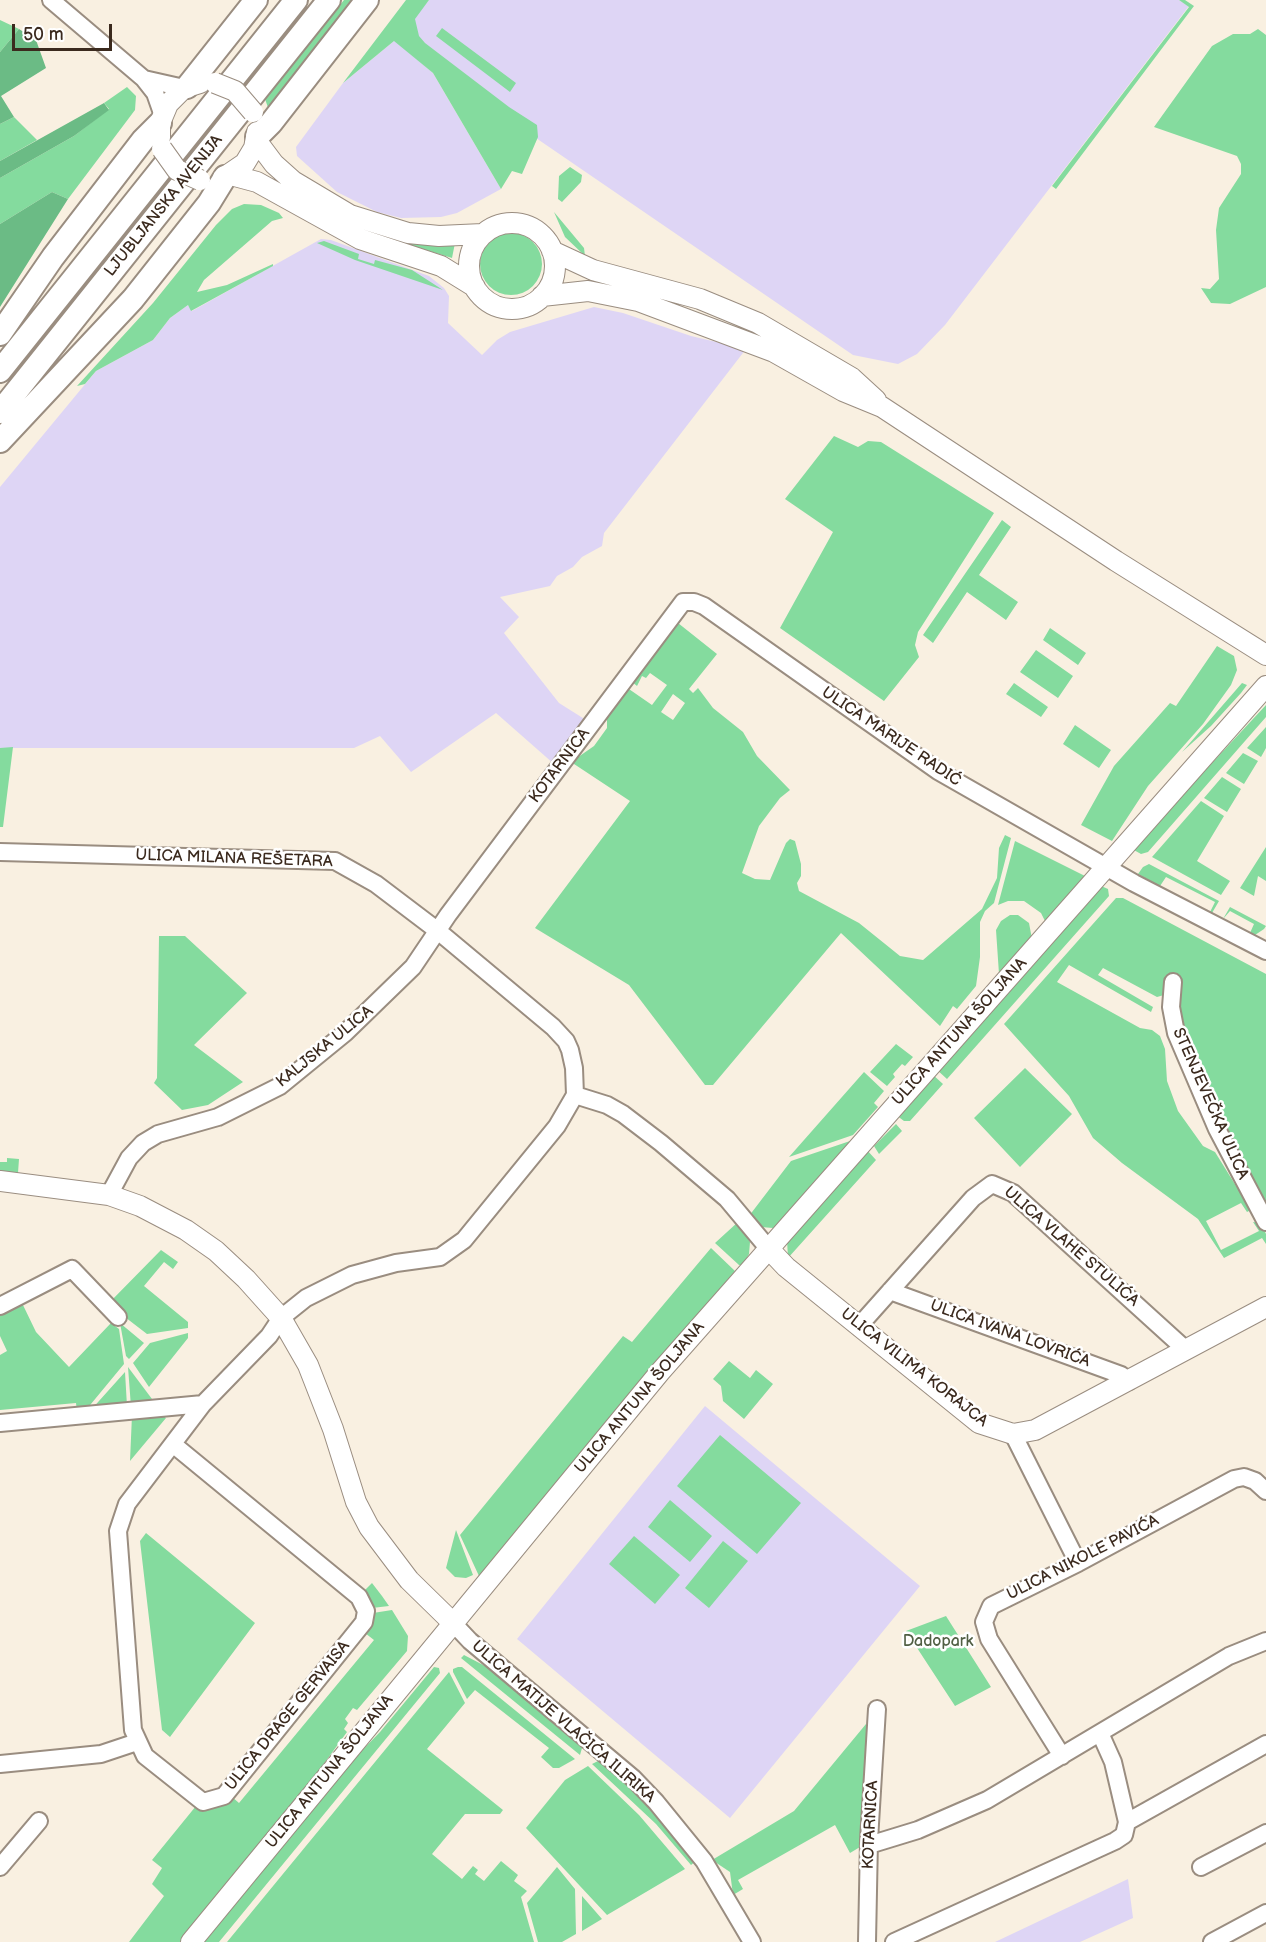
<!DOCTYPE html>
<meta charset="utf-8">
<style>
body{margin:0}
#map{position:relative;width:1266px;height:1942px;overflow:hidden;background:#f9f0e1;font-family:"Balsamiq Sans",sans-serif}
canvas{display:block}
.scale{position:absolute;left:12px;top:24px;width:100px;height:27px;box-sizing:border-box;border:3px solid #3b2a1e;border-top:0;padding-left:8px;font-size:18px;line-height:21px;white-space:nowrap;color:#3b2a1e;-webkit-text-stroke:4px #fff;paint-order:stroke}
</style>
<div id="map">
<canvas width="1266" height="1942"></canvas>
<div class="scale">50 m</div>
</div>
<script>
const c = document.querySelector('canvas').getContext('2d');
c.lineJoin = 'round';
function fillPath(path, color) {
  c.fillStyle = color;
  c.fill(path, 'evenodd');
}
function poly(rows) {
  const path = new Path2D();
  for (const r of rows) {
    if (r.length === 3) {
      path.moveTo(r[0] + r[2], r[1]);
      path.arc(r[0], r[1], r[2], 0, 2 * Math.PI);
      continue;
    }
    path.moveTo(r[0], r[1]);
    for (let i = 2; i < r.length; i += 2) path.lineTo(r[i], r[i + 1]);
  }
  return path;
}
function trace(path, color, width, dash) {
  c.strokeStyle = color;
  c.lineWidth = width;
  c.lineCap = dash ? 'butt' : 'round';
  c.setLineDash(dash || []);
  c.stroke(path);
}
function drawText(font, color, halo, rows, align = 'center') {
  c.font = font + ' "Balsamiq Sans",sans-serif';
  c.lineWidth = 5;
  c.setLineDash([]);
  c.textBaseline = 'middle';
  c.strokeStyle = halo;
  c.fillStyle = color;
  for (const [text, x, y, turn = 0] of rows) {
    c.save();
    c.translate(x, y);
    c.rotate((+turn || 0) * Math.PI / 180);
    c.textAlign = isNaN(turn) ? turn : align;
    if (halo) c.strokeText(text, 0, 0);
    c.fillText(text, 0, 0);
    c.restore();
  }
}
fillPath(poly([
 [429,0,1179,0,1189,6,945,325,917,354,898,364,853,355,403,47,433,73,501,189,457,213,441,217,401,218,377,212,337,192,297,156,296,147,343,83,394,41],
 [321,239,331,240,429,276,444,288,449,296,448,323,482,355,497,340,510,332,594,307,623,313,691,336,746,349,604,533,602,546,582,557,573,567,557,576,550,586,500,597,519,617,504,633,559,703,586,720,554,764,496,713,411,772,380,736,354,748,0,748,0,487,96,371,153,340,170,318,188,305,192,311],
 [705,1406,920,1586,730,1818,517,1639],
 [1128,1879,1133,1918,1080,1942,995,1942]
]), '#ded5f5');
fillPath(poly([
 [344,0,355,0,271,116,265,99],
 [406,0,429,0,415,19,419,36,425,43,509,107,537,125,538,137,522,174,512,171,501,189,433,73,394,41,343,83],
 [1179,0,1185,0,1194,6,1056,189,1052,186,1189,7],
 [0,20,19,29,0,52],
 [442,28,516,83,510,92,436,36],
 [1258,29,1266,35,1266,287,1230,304,1211,303,1201,288,1210,289,1219,279,1216,230,1219,208,1241,174,1241,164,1237,156,1154,127,1212,46,1233,34,1250,34],
 [127,87,136,96,135,110,68,199,52,192,0,224,0,178,74,136,109,109,104,103],
 [14,117,37,140,0,161,0,124],
 [570,167,582,175,581,182,562,202,558,199,559,176],
 [284,182,455,243,452,258,358,229,281,186],
 [244,204,261,205,279,213,283,218,272,221,204,280,197,292,227,285,273,264,273,266,191,311,188,305,170,318,153,340,96,371,85,384,77,386,153,303,216,225,232,209],
 [554,212,584,248,585,256,565,237],
 [511,264,31],
 [324,241,359,254,358,259,374,264,375,260,412,270,443,290,355,260,317,243],
 [834,436,858,447,868,441,881,442,994,513,918,632,915,645,919,657,884,701,780,628,833,532,785,499],
 [1002,520,1011,527,979,575,1018,602,1006,620,967,592,933,643,923,635],
 [678,623,717,654,689,689,693,693,698,688,713,708,743,732,757,756,790,790,780,798,759,826,742,873,755,879,770,880,786,843,790,839,795,841,801,864,801,876,797,883,799,891,859,923,900,956,923,960,982,909,997,878,999,848,1005,835,1011,838,994,903,985,911,980,922,980,957,976,986,957,1009,953,1006,940,1026,841,933,713,1085,705,1085,629,985,535,928,630,801,571,762,594,746,607,728,607,714,626,687,652,705,667,685,650,673,646,678,642,676,637,686,631,681],
 [673,694,685,703,673,720,661,712],
 [1050,628,1086,653,1078,665,1043,640],
 [1217,646,1234,656,1237,670,1231,685,1203,724,1148,786,1112,841,1081,825,1114,766,1170,703,1176,706],
 [1036,650,1073,676,1058,698,1020,672],
 [1014,683,1048,707,1041,717,1006,694],
 [1242,683,1247,685,1241,693,1211,726,1182,752],
 [1266,705,1266,717,1148,852,1141,854,1132,849],
 [1075,725,1111,750,1099,768,1063,744],
 [1266,727,1266,748,1261,757,1247,748],
 [13,747,3,827,0,827,0,748],
 [1243,753,1258,761,1244,784,1226,773],
 [1222,777,1241,789,1227,812,1204,798],
 [1201,801,1224,816,1197,861,1230,881,1221,895,1152,857],
 [1015,841,1085,876,1046,923,1041,913,1024,901,1008,901,998,905],
 [1266,847,1266,881,1258,876,1254,896,1240,888],
 [1149,864,1219,901,1212,913,1210,912,1215,902,1166,877,1160,886,1138,874,1143,867],
 [1099,885,1108,889,1109,896,947,1079,936,1069],
 [1116,898,1123,898,1266,974,1266,1209,1235,1156,1202,1064,1164,995,1157,997,1103,968,1098,975,1153,1007,1151,1012,1069,965,1057,982,1140,1028,1152,1030,1160,1036,1165,1049,1167,1081,1178,1111,1203,1146,1215,1152,1251,1210,1247,1212,1241,1203,1206,1221,1221,1250,1259,1231,1253,1222,1261,1223,1266,1234,1266,1244,1262,1238,1224,1258,1198,1219,1122,1163,1093,1138,1069,1096,1004,1024],
 [1230,907,1266,926,1264,929,1255,935,1250,933,1254,924,1230,911,1223,919],
 [1010,915,1018,915,1029,923,1032,939,999,974,996,930,1001,921],
 [159,936,185,936,247,993,194,1045,243,1082,208,1105,182,1110,154,1083,157,1078],
 [896,1044,913,1057,905,1066,902,1064,893,1074,895,1077,887,1086,870,1072],
 [1025,1068,1072,1114,1020,1167,974,1118],
 [864,1072,884,1091,874,1103,878,1107,853,1135,789,1157],
 [932,1074,943,1084,910,1121,904,1121,896,1115],
 [896,1124,902,1131,879,1154,874,1146],
 [853,1140,778,1225,773,1228,761,1227,749,1216,791,1161],
 [866,1149,876,1160,788,1258,787,1240],
 [7,1158,19,1159,18,1173,0,1173,0,1162,7,1162],
 [738,1222,750,1242,749,1254,743,1265,739,1265,715,1243],
 [711,1248,735,1271,479,1576,460,1535,623,1336,632,1342],
 [161,1250,178,1262,173,1269,164,1262,144,1286,188,1322,188,1328,147,1334,108,1304],
 [22,1303,36,1332,69,1367,111,1323,119,1329,124,1364,86,1410,77,1412,76,1403,0,1410,0,1355,7,1351,0,1336,0,1315],
 [120,1323,144,1343,129,1359,126,1356],
 [188,1333,188,1338,149,1387,133,1363,150,1343],
 [729,1361,750,1378,756,1370,773,1384,744,1419,723,1401,721,1386,713,1379],
 [128,1367,155,1403,131,1407],
 [125,1372,127,1406,90,1411],
 [158,1411,166,1418,130,1461,132,1415],
 [720,1435,801,1503,757,1554,677,1486],
 [670,1500,712,1536,690,1562,648,1527],
 [456,1530,473,1575,466,1578,455,1577,446,1568],
 [146,1533,255,1623,170,1737,162,1730,140,1541],
 [634,1536,680,1575,655,1604,609,1564],
 [723,1541,748,1561,709,1608,685,1588],
 [372,1583,382,1596,389,1606,372,1608,364,1591],
 [392,1610,408,1636,407,1651,357,1710,353,1708,345,1719,348,1723,344,1729,347,1732,302,1794,180,1942,129,1942,164,1896,152,1884,162,1868,152,1860,196,1806,214,1808,231,1796,239,1803,374,1640,365,1633,373,1613],
 [946,1616,991,1687,955,1706,906,1631],
 [464,1655,487,1667,578,1740,582,1748,580,1755,461,1658],
 [434,1667,439,1668,440,1673,219,1942,200,1942,342,1771,380,1732],
 [458,1667,462,1667,575,1759,559,1768,553,1768,541,1757,549,1748,475,1690,467,1699,453,1672,453,1669],
 [449,1672,465,1703,427,1749,503,1810,500,1814,465,1814,432,1854,462,1879,473,1866,478,1870,475,1874,484,1881,501,1861,518,1875,514,1881,527,1891,521,1897,534,1942,227,1942],
 [866,1724,869,1730,860,1847,850,1853,835,1825,738,1880,743,1889,733,1895,730,1872,712,1860,794,1811],
 [598,1761,602,1762,631,1787,661,1818,696,1861,691,1865,656,1824,592,1764],
 [588,1766,639,1815,685,1869,607,1915,526,1828,565,1780],
 [557,1867,575,1889,576,1934,562,1942,538,1942,527,1903],
 [582,1896,602,1919,582,1931]
]), '#84db9e');
fillPath(poly([
 [19,29,36,40,46,68,1,96,14,117,0,124,0,52],
 [104,103,109,110,74,136,0,178,0,161],
 [52,192,68,199,0,307,0,224]
]), '#6bbb85');
const minor = poly([
 [51,0,144,79,155,93,162,113],
 [144,79,184,88],
 [0,852,335,861,376,884,438,931,553,1027,566,1041,570,1050,574,1068,575,1095,557,1126,464,1240,440,1257,396,1263,352,1275,306,1298,281,1318,269,1336,203,1404,127,1504,118,1531,133,1730,145,1756,203,1802,224,1796,364,1622,366,1611,359,1597,174,1445],
 [1173,982,1171,1007,1176,1033,1217,1129,1266,1222],
 [575,1095,607,1105,623,1114,661,1143,727,1199,768,1248],
 [109,1195,129,1158,143,1143,158,1134,218,1117,280,1086,345,1033,413,967,448,915,683,602,694,602,704,606,938,771,1134,883,1266,951],
 [890,1291,1121,1375,1129,1381],
 [0,1306,72,1269,118,1317],
 [859,1326,973,1198,992,1184,1013,1193,1186,1350],
 [0,1423,203,1404],
 [1013,1434,1078,1563],
 [453,1623,470,1641,633,1778,656,1802,704,1861,752,1942],
 [1100,1733,1113,1762,1127,1822],
 [1062,1756,989,1639,984,1622,991,1606,1078,1563,1234,1479,1244,1477,1255,1481,1266,1491],
 [0,1764,101,1754,137,1742],
 [869,1845,918,1830,987,1800,1229,1656,1266,1641],
 [0,1867,39,1821],
 [1201,1867,1266,1833],
 [867,1942,869,1840,877,1709],
 [894,1942,1115,1841,1124,1835,1127,1822,1266,1744],
 [1212,1942,1266,1913]
]);
const tertiary = poly([
 [160,138,160,123,168,104,184,88,200,83],
 [256,140,274,164,293,181,350,215,408,233,439,236,483,234],
 [231,175,257,182,360,239,441,266,475,287],
 [223,178,245,163,254,148,257,132],
 [512,266,43],
 [552,251,593,270,700,299,758,323,852,378,876,400],
 [542,296,588,291,638,301,774,352,843,391,882,407,1116,561,1266,655],
 [0,1181,109,1195,140,1206,186,1230,216,1251,246,1279,281,1318,308,1365,333,1429,356,1502,369,1527,409,1580,453,1623],
 [768,1248,786,1267,979,1423,1013,1434,1035,1430,1266,1307],
 [191,1942,660,1372,1266,686]
]);
const secondary = poly([
 [187,87,256,0],
 [257,137,271,123,367,0],
 [0,334,53,257,143,140,160,123],
 [0,371,296,0],
 [0,412,329,0],
 [0,441,133,299,209,203,225,177]
]);
trace(minor, '#9a8d80', 20);
trace(tertiary, '#9a8d80', 22);
trace(secondary, '#9a8d80', 26);
trace(minor, '#fff', 16);
trace(tertiary, '#fff', 20);
trace(secondary, '#fff', 22);
const tertiaryBridge = poly([
 [215,83,235,91,253,112],
 [162,149,177,170,200,180]
]);
trace(tertiaryBridge, '#9a8d80', 22, []);
trace(tertiaryBridge, '#fff', 20);
drawText('16px', '#3b2a1e', '#fff', [
 ["LJUBLJANSKA AVENIJA",164,206,-51],
 ["ULICA MARIJE RADIĆ",891,737,34],
 ["KOTARNICA",560,766,-53],
 ["ULICA MILANA REŠETARA",234,859,2],
 ["ULICA ANTUNA ŠOLJANA",960,1032,-48],
 ["KALJSKA ULICA",325,1047,-39],
 ["STENJEVEČKA ULICA",1210,1104,66],
 ["ULICA VLAHE STULIĆA",1071,1247,41],
 ["ULICA IVANA LOVRIĆA",1010,1334,20],
 ["ULICA VILIMA KORAJCA",914,1368,38],
 ["ULICA ANTUNA ŠOLJANA",640,1398,-50],
 ["ULICA NIKOLE PAVIĆA",1083,1558,-27],
 ["ULICA DRAGE GERVAISA",288,1716,-51],
 ["ULICA MATIJE VLAČIĆA ILIRIKA",563,1722,41],
 ["ULICA ANTUNA ŠOLJANA",330,1772,-51],
 ["KOTARNICA",871,1825,-87]
]);
drawText('16px', '#515f44', '#fff', [
 ["Dadopark",938,1642]
]);
</script>
